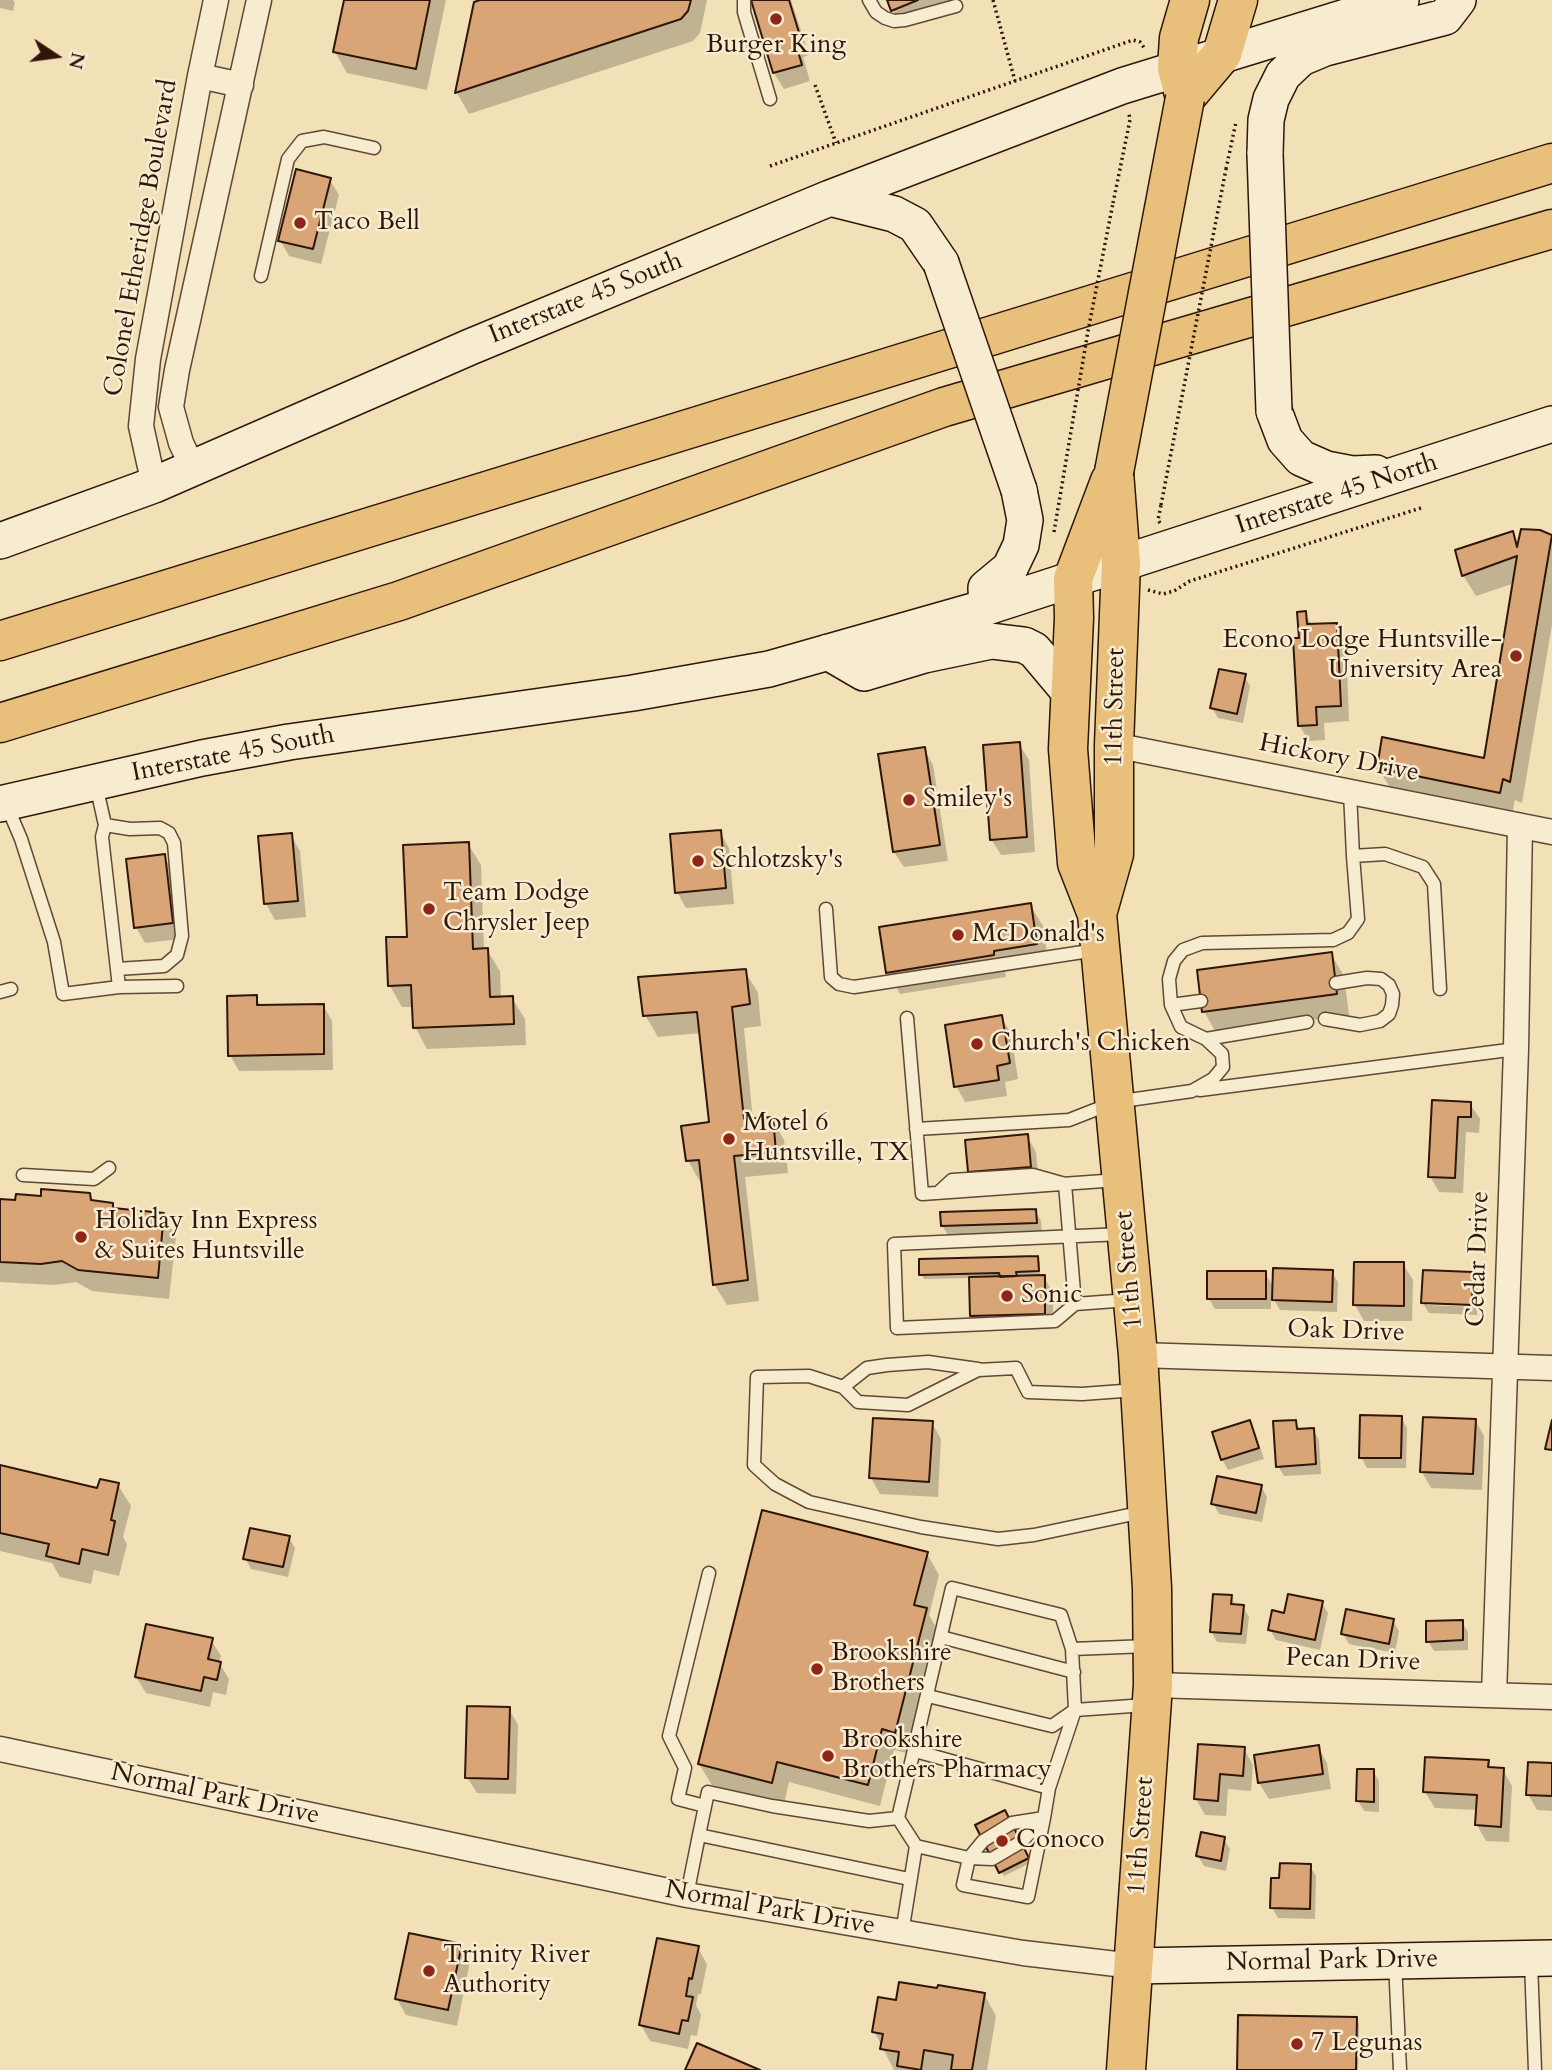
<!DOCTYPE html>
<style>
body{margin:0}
#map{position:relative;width:1552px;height:2070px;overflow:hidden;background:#f2e0b6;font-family:Cardo,serif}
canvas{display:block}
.north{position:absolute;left:21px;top:21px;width:70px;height:70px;-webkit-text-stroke:5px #f7ebd0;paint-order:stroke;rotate:103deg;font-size:19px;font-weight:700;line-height:28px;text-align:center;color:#2e160b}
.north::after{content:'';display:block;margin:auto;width:24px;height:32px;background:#2e160b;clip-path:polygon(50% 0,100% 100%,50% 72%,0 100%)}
</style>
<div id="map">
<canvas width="1552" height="2070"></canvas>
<div class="north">N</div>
</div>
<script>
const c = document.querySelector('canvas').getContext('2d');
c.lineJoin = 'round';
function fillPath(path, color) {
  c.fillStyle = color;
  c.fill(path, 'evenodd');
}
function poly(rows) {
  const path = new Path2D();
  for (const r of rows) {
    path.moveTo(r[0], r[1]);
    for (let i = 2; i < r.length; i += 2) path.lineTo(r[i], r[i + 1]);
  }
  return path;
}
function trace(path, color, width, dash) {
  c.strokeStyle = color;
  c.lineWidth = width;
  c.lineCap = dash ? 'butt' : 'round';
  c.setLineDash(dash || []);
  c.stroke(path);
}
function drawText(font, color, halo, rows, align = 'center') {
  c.font = font + ' Cardo,serif';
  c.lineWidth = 5;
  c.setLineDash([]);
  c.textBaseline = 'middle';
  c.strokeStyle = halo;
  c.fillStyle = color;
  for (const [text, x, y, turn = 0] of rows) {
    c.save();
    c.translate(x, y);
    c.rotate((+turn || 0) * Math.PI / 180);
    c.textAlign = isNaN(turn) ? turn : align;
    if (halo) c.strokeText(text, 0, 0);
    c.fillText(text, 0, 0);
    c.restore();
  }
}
fillPath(poly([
 [0,0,13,0,15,3,13,11,0,8],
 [345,0,446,0,427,90,347,73,335,52],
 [485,0,707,0,700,33,693,41,469,114,457,93,476,3],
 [791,0,809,55,803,57,810,81,784,89,774,73,753,1],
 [888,0,949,0,951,6,901,26],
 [329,179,339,195,321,264,289,256,280,240],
 [1512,533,1520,546,1551,537,1552,539,1552,625,1522,803,1515,800,1512,814,1391,789,1378,768,1485,760,1515,583,1476,596,1463,575],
 [1305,613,1312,626,1336,625,1346,641,1349,721,1324,723,1325,740,1309,741,1299,725,1300,639],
 [1244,676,1250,686,1243,723,1218,718,1212,708],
 [1019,744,1029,760,1035,852,1001,855,991,839],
 [924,749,933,765,948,861,904,867,894,852],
 [720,832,729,848,734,904,686,908,677,892],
 [291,835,300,851,306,917,275,920,266,904],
 [468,844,481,865,484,950,487,950,500,971,501,998,512,998,525,1019,526,1045,427,1049,415,1027,414,1007,402,1007,390,986,409,938],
 [164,856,173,872,181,939,145,943,136,927],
 [1030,905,1043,926,1049,965,1005,972,1006,977,900,994,888,972],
 [1331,954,1344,976,1349,1015,1216,1033,1204,1011],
 [745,971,758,993,761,1026,744,1028,753,1120,772,1119,784,1140,788,1173,745,1177,759,1301,727,1305,714,1284,703,1182,700,1182,688,1160,710,1124,701,1033,658,1037,645,1015],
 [256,997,261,1006,323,1005,332,1021,333,1070,239,1071,230,1055],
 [1001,1017,1011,1033,1018,1079,1005,1082,1007,1096,965,1102,956,1086],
 [1433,1102,1470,1104,1480,1119,1479,1133,1466,1132,1463,1193,1439,1192,1430,1176],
 [1027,1136,1036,1152,1039,1182,979,1188,969,1172],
 [89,1195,94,1203,112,1204,115,1210,163,1215,176,1236,169,1299,92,1291,76,1282,54,1285,0,1282,0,1200,16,1202],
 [1035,1211,1041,1221,1042,1233,948,1236,942,1225],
 [1037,1258,1040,1262,1040,1277,1044,1277,1053,1293,1053,1329,981,1331,972,1315,971,1278,924,1279,921,1274],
 [1403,1264,1413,1280,1412,1321,1364,1321,1355,1305],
 [1332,1272,1338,1282,1337,1312,1280,1310,1271,1295,1271,1309,1215,1309,1209,1299,1265,1273,1274,1288],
 [1472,1274,1478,1284,1477,1304,1427,1302,1427,1305,1477,1307,1477,1315,1429,1313,1423,1303],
 [1401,1417,1407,1428,1406,1468,1367,1468,1361,1457],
 [1475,1420,1484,1436,1482,1490,1431,1488,1422,1472],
 [1295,1421,1301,1431,1313,1430,1319,1440,1321,1474,1284,1476,1278,1466],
 [1249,1422,1255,1432,1264,1459,1228,1470,1222,1459],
 [932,1423,941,1439,938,1497,880,1494,871,1478],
 [0,1467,99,1490,118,1485,131,1506,123,1537,127,1544,119,1576,94,1570,91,1584,60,1577,52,1563,0,1551],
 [1261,1486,1267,1497,1262,1522,1219,1514,1213,1503],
 [289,1538,295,1548,288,1577,251,1569,245,1558],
 [927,1554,939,1575,929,1615,938,1631,907,1753,894,1750,880,1806,789,1782,784,1804,712,1785,699,1764],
 [1231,1597,1236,1606,1243,1607,1249,1617,1246,1644,1217,1642,1211,1631],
 [1322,1603,1328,1613,1320,1650,1276,1640,1270,1630,1285,1615],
 [1393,1621,1399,1631,1395,1653,1349,1644,1343,1634],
 [1462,1622,1468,1632,1468,1650,1434,1651,1428,1641],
 [211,1640,221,1656,219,1663,229,1679,226,1695,213,1692,210,1707,146,1693,136,1677],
 [509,1709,518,1725,516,1794,477,1793,467,1777],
 [1318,1747,1327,1763,1331,1789,1269,1799,1259,1783,1256,1756],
 [1244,1749,1253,1765,1251,1791,1228,1789,1226,1816,1205,1815,1196,1799],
 [1488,1762,1492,1769,1503,1770,1512,1786,1509,1842,1486,1841,1477,1825,1477,1810,1435,1808,1425,1792],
 [1552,1764,1552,1811,1537,1810,1528,1794],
 [1373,1771,1379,1781,1379,1812,1364,1811,1358,1801],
 [1004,1813,1030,1863,1004,1876,977,1826],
 [1224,1839,1230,1849,1226,1871,1204,1866,1198,1856],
 [1310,1866,1316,1876,1315,1919,1278,1918,1272,1908,1281,1880],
 [461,1945,470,1961,457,2026,406,2015,397,1999],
 [698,1948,707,1964,701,1994,698,1994,696,2005,701,2015,697,2036,691,2035,688,2049,650,2041,641,2025],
 [984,1994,996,2016,987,2070,894,2070,874,2031,897,2002],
 [1356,2019,1359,2024,1358,2070,1239,2070]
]), '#0003');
const building = poly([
 [344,0,430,0,416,69,333,52,344,0],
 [480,0,691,0,688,11,681,19,455,93,474,2,480,0],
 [751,0,789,0,801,39,795,41,802,65,773,73,751,0],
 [887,0,918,0,891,11,887,0],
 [296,169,331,178,313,249,278,241,296,169],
 [1521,529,1540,530,1552,535,1510,782,1503,779,1500,793,1377,768,1382,737,1484,758,1517,556,1462,576,1455,550,1513,531,1517,547,1521,529],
 [1306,611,1307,624,1337,623,1341,706,1316,707,1317,725,1298,726,1293,638,1299,638,1297,612,1306,611],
 [1219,669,1246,674,1237,714,1210,708,1219,669],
 [1020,742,1027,837,990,840,983,745,1020,742],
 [925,747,940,845,893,852,878,754,925,747],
 [721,830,726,888,675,893,670,834,721,830],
 [292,833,298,901,264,904,258,836,292,833],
 [469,842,473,949,488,948,490,997,513,996,514,1024,413,1028,411,985,388,986,386,937,407,937,403,845,469,842],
 [165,854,173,923,134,928,126,859,165,854],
 [1031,903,1037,944,994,951,994,955,886,973,879,927,1031,903],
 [1332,952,1337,994,1202,1012,1197,970,1332,952],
 [746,969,750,1004,732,1007,744,1119,773,1117,776,1152,734,1156,748,1280,713,1285,699,1160,686,1161,681,1126,709,1122,697,1012,643,1016,638,977,746,969],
 [257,995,257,1005,324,1004,324,1054,228,1056,227,996,257,995],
 [1002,1015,1010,1063,997,1066,999,1080,954,1087,945,1025,1002,1015],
 [1432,1100,1471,1102,1471,1117,1458,1117,1455,1178,1428,1177,1432,1100],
 [1028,1134,1031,1167,968,1172,965,1140,1028,1134],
 [41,1189,90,1193,91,1200,113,1203,113,1208,164,1213,158,1278,78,1270,62,1261,41,1264,0,1262,0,1199,15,1200,16,1194,41,1196,41,1189],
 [1036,1209,1037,1223,941,1226,940,1212,1036,1209],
 [1038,1256,1039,1271,1016,1272,1017,1276,1000,1277,999,1273,919,1275,919,1259,1038,1256],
 [1354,1262,1404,1262,1404,1306,1353,1305,1354,1262],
 [1273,1268,1333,1270,1332,1302,1272,1300,1273,1268],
 [1423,1270,1473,1272,1472,1305,1421,1303,1423,1270],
 [1207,1271,1266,1271,1266,1299,1207,1299,1207,1271],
 [1045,1275,1045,1314,970,1316,969,1277,1045,1275],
 [1360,1415,1402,1416,1401,1458,1359,1458,1360,1415],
 [1423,1417,1476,1419,1473,1474,1420,1472,1423,1417],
 [873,1418,933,1421,929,1482,869,1478,873,1418],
 [1250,1420,1259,1448,1221,1460,1212,1432,1250,1420],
 [1296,1420,1297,1429,1314,1428,1316,1464,1276,1467,1273,1421,1296,1420],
 [1552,1420,1552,1450,1545,1449,1552,1420],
 [0,1465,97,1488,100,1479,119,1483,111,1520,115,1521,108,1555,82,1549,79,1564,46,1556,49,1544,0,1533,0,1465],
 [1217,1476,1262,1485,1256,1513,1211,1504,1217,1476],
 [762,1510,928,1552,914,1605,927,1608,895,1733,882,1729,868,1785,777,1762,772,1783,698,1764,762,1510],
 [250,1528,290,1536,283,1567,243,1559,250,1528],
 [1213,1594,1232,1595,1231,1604,1244,1605,1241,1634,1210,1632,1213,1594],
 [1288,1594,1323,1601,1315,1640,1268,1630,1272,1610,1284,1613,1288,1594],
 [1346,1609,1394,1619,1389,1644,1341,1634,1346,1609],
 [1463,1620,1463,1640,1426,1642,1426,1621,1463,1620],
 [146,1624,213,1638,208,1659,221,1662,217,1680,204,1677,201,1691,135,1677,146,1624],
 [467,1706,510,1707,508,1779,465,1778,467,1706],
 [1198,1744,1245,1747,1243,1776,1220,1774,1218,1801,1194,1799,1198,1744],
 [1319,1745,1323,1774,1258,1783,1254,1755,1319,1745],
 [1425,1757,1489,1760,1488,1767,1504,1768,1501,1827,1475,1825,1477,1795,1423,1792,1425,1757],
 [1528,1762,1552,1763,1552,1796,1526,1795,1528,1762],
 [1357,1769,1374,1769,1374,1802,1356,1801,1357,1769],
 [1005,1810,1029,1858,999,1873,975,1825,1005,1810],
 [1201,1832,1225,1837,1221,1861,1196,1856,1201,1832],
 [1280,1863,1311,1864,1310,1909,1270,1908,1271,1878,1279,1878,1280,1863],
 [409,1933,462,1944,448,2010,395,1999,409,1933],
 [657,1938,699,1946,692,1979,689,1978,686,1996,693,1997,688,2021,682,2020,679,2034,639,2025,657,1938],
 [899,1982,937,1988,938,1985,985,1993,972,2070,951,2070,953,2055,924,2050,921,2070,897,2066,899,2052,880,2049,883,2034,872,2032,878,1997,896,2000,899,1982],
 [1238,2015,1357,2017,1356,2070,1237,2070,1238,2015],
 [697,2043,760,2070,685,2070,697,2043]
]);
fillPath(building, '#d9a476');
trace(building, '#2e160b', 2);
const lane = poly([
 [744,0,744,12,770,99],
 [869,0,876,12,885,18,894,21,905,20,956,6],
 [261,276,288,159,302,141,324,137,374,148],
 [96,785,105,825,102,837,119,987],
 [1350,792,1353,856,1385,854,1423,867,1434,884,1440,989],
 [7,806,21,839,54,942,63,994,119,987,177,986],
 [105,825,130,829,160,828,169,833,174,843,182,936,177,955,164,966,117,969],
 [826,909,831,977,839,984,854,987,1096,950],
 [0,992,11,989],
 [1171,1005,1201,1001],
 [907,1018,922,1194,1118,1180],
 [1325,1019,1360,1025,1380,1021,1389,1014,1392,1005,1393,994,1389,985,1381,979,1367,978,1336,983],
 [1206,1039,1307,1022],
 [1200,1090,1516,1049],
 [916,1129,1069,1120,1115,1102,1192,1091,1213,1079,1223,1067,1222,1054,1206,1039,1181,1027,1171,1005,1169,979,1174,961,1183,950,1202,943,1333,940,1348,933,1358,919,1353,856],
 [23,1175,94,1179,109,1168],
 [938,1193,952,1180,1033,1175,1065,1184,1075,1304],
 [1123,1234,894,1244,897,1328,1055,1321,1075,1304,1129,1300],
 [843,1387,867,1368,887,1365,928,1362,978,1369],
 [1136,1390,1082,1394,1028,1392,1016,1368,978,1370,908,1405,858,1402,843,1387,809,1376,757,1377,754,1465,775,1484,809,1502,921,1527,998,1539,1034,1535,1143,1512],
 [941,1637,1074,1672],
 [928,1696,1052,1726,1075,1710],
 [1146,1705,1075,1710,1072,1649,1148,1646],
 [915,1751,1049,1788],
 [705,1806,678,1799,685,1768,669,1736,709,1573],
 [699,1835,708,1792,772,1806,869,1821,898,1818],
 [916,1846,969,1858,963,1885,1028,1897,1044,1818,1012,1823,983,1841,969,1858,992,1859,1021,1842,1044,1818,1049,1788,1075,1710],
 [687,1895,699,1835,909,1879],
 [902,1933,916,1846,898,1818,952,1588,1061,1615,1072,1649],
 [1395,1962,1400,2070],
 [1531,1962,1535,2070]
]);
const street = poly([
 [200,76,241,85],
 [193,468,181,443,171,407,177,370,259,0],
 [154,485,141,426,148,359,200,76,216,0],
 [1114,745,1552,832],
 [1138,1355,1552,1368],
 [1153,1685,1552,1697],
 [1494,1695,1516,1049,1520,826],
 [0,1749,687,1895,1023,1953,1133,1966]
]);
const secondary = poly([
 [1265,154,1266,120,1271,99,1283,75,1301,58,1325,48,1445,17,1458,0],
 [830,198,894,214,915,225,941,263],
 [1274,411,1285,440,1301,458,1326,469,1352,474,1376,473],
 [0,541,154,485,470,347,830,198,1122,86,1401,0],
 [987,607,986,588,1010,568,1021,545,1025,520,1019,490],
 [828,652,864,673,924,655,991,641,1024,645,1034,650,1071,694],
 [0,804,202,758,289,742,633,693,769,669,987,607,1552,424],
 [1133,1966,1552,1958]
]);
const primary = poly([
 [1185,98,1222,54,1238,0],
 [1185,98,1177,68,1179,38,1190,0],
 [1114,472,1121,563,1114,745,1114,854,1097,914,1138,1355,1152,1588,1153,1685,1126,2070],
 [1097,914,1077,863,1068,749,1074,618,1073,579,1110,481]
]);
const highway = poly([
 [0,641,1552,163],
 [0,723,399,601,944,407,1552,229]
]);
trace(lane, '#5f4836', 15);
trace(street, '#5f4836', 27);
trace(secondary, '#2e160b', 38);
trace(primary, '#2e160b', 41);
trace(highway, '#2e160b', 41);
trace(poly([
 [993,0,1015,81],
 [815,85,836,143],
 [770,166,1133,40,1140,42,1145,49],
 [1226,169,1236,122],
 [1113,203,1130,120,1129,114],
 [1160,523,1158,520,1161,505],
 [1148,590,1163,594,1174,591,1190,581,1424,507]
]), '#2e160b', 3.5, [2, 3.5]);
trace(lane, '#f7ebd0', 12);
trace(street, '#f7ebd0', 24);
trace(secondary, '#f7ebd0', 35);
trace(primary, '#e9c07b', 38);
trace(highway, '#e9c07b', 38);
const secondaryBridge = poly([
 [1265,154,1274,411],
 [941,263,1019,490]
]);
const primaryBridge = poly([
 [1114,472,1185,98]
]);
trace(secondaryBridge, '#2e160b', 38, []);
trace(primaryBridge, '#2e160b', 41, []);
trace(poly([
 [1161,505,1226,169],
 [1054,532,1088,331,1113,203]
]), '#2e160b', 3.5, [2, 3.5]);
trace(secondaryBridge, '#f7ebd0', 35);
trace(primaryBridge, '#e9c07b', 38);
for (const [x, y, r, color] of [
 [776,19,7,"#8f2418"],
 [300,223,7,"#8f2418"],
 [1516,656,7,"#8f2418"],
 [909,800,7,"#8f2418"],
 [698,861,7,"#8f2418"],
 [429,909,7,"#8f2418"],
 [958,935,7,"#8f2418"],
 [977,1044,7,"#8f2418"],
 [729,1139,7,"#8f2418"],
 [81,1237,7,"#8f2418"],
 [1007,1296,7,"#8f2418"],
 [817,1669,7,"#8f2418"],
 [828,1756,7,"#8f2418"],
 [1002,1841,7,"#8f2418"],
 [429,1971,7,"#8f2418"],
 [1297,2044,7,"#8f2418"]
]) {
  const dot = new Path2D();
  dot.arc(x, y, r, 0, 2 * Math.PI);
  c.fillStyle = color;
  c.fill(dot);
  trace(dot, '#f7ebd0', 2.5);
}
drawText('26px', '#2e160b', '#f7ebd0', [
 ["Burger King",776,46,"center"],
 ["Taco Bell",314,223],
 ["Econo Lodge Huntsville-",1502,641,"right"],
 ["University Area",1502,671,"right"],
 ["Smiley's",923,800],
 ["Schlotzsky's",712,861],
 ["Team Dodge",443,894],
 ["Chrysler Jeep",443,924],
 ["McDonald's",972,935],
 ["Church's Chicken",991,1044],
 ["Motel 6",743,1124],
 ["Huntsville, TX",743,1154],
 ["Holiday Inn Express",95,1222],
 ["& Suites Huntsville",95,1252],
 ["Sonic",1021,1296],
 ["Brookshire",831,1654],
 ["Brothers",831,1684],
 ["Brookshire",842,1741],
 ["Brothers Pharmacy",842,1771],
 ["Conoco",1016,1841],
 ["Trinity River",443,1956],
 ["Authority",443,1986],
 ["7 Legunas",1311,2044]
], 'left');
drawText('26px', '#2e160b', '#f7ebd0', [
 ["Colonel Etheridge Boulevard",142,238,-80],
 ["Interstate 45 South",586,299,-22],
 ["Interstate 45 North",1337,495,-18],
 ["11th Street",1116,707,-89],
 ["Interstate 45 South",233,755,-11],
 ["Hickory Drive",1339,759,11],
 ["Cedar Drive",1479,1259,-88],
 ["11th Street",1130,1270,-95],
 ["Oak Drive",1346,1332,2],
 ["Pecan Drive",1353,1661,2],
 ["Normal Park Drive",215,1795,12],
 ["11th Street",1142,1836,-86],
 ["Normal Park Drive",770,1909,10],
 ["Normal Park Drive",1332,1962,-1]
]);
</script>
